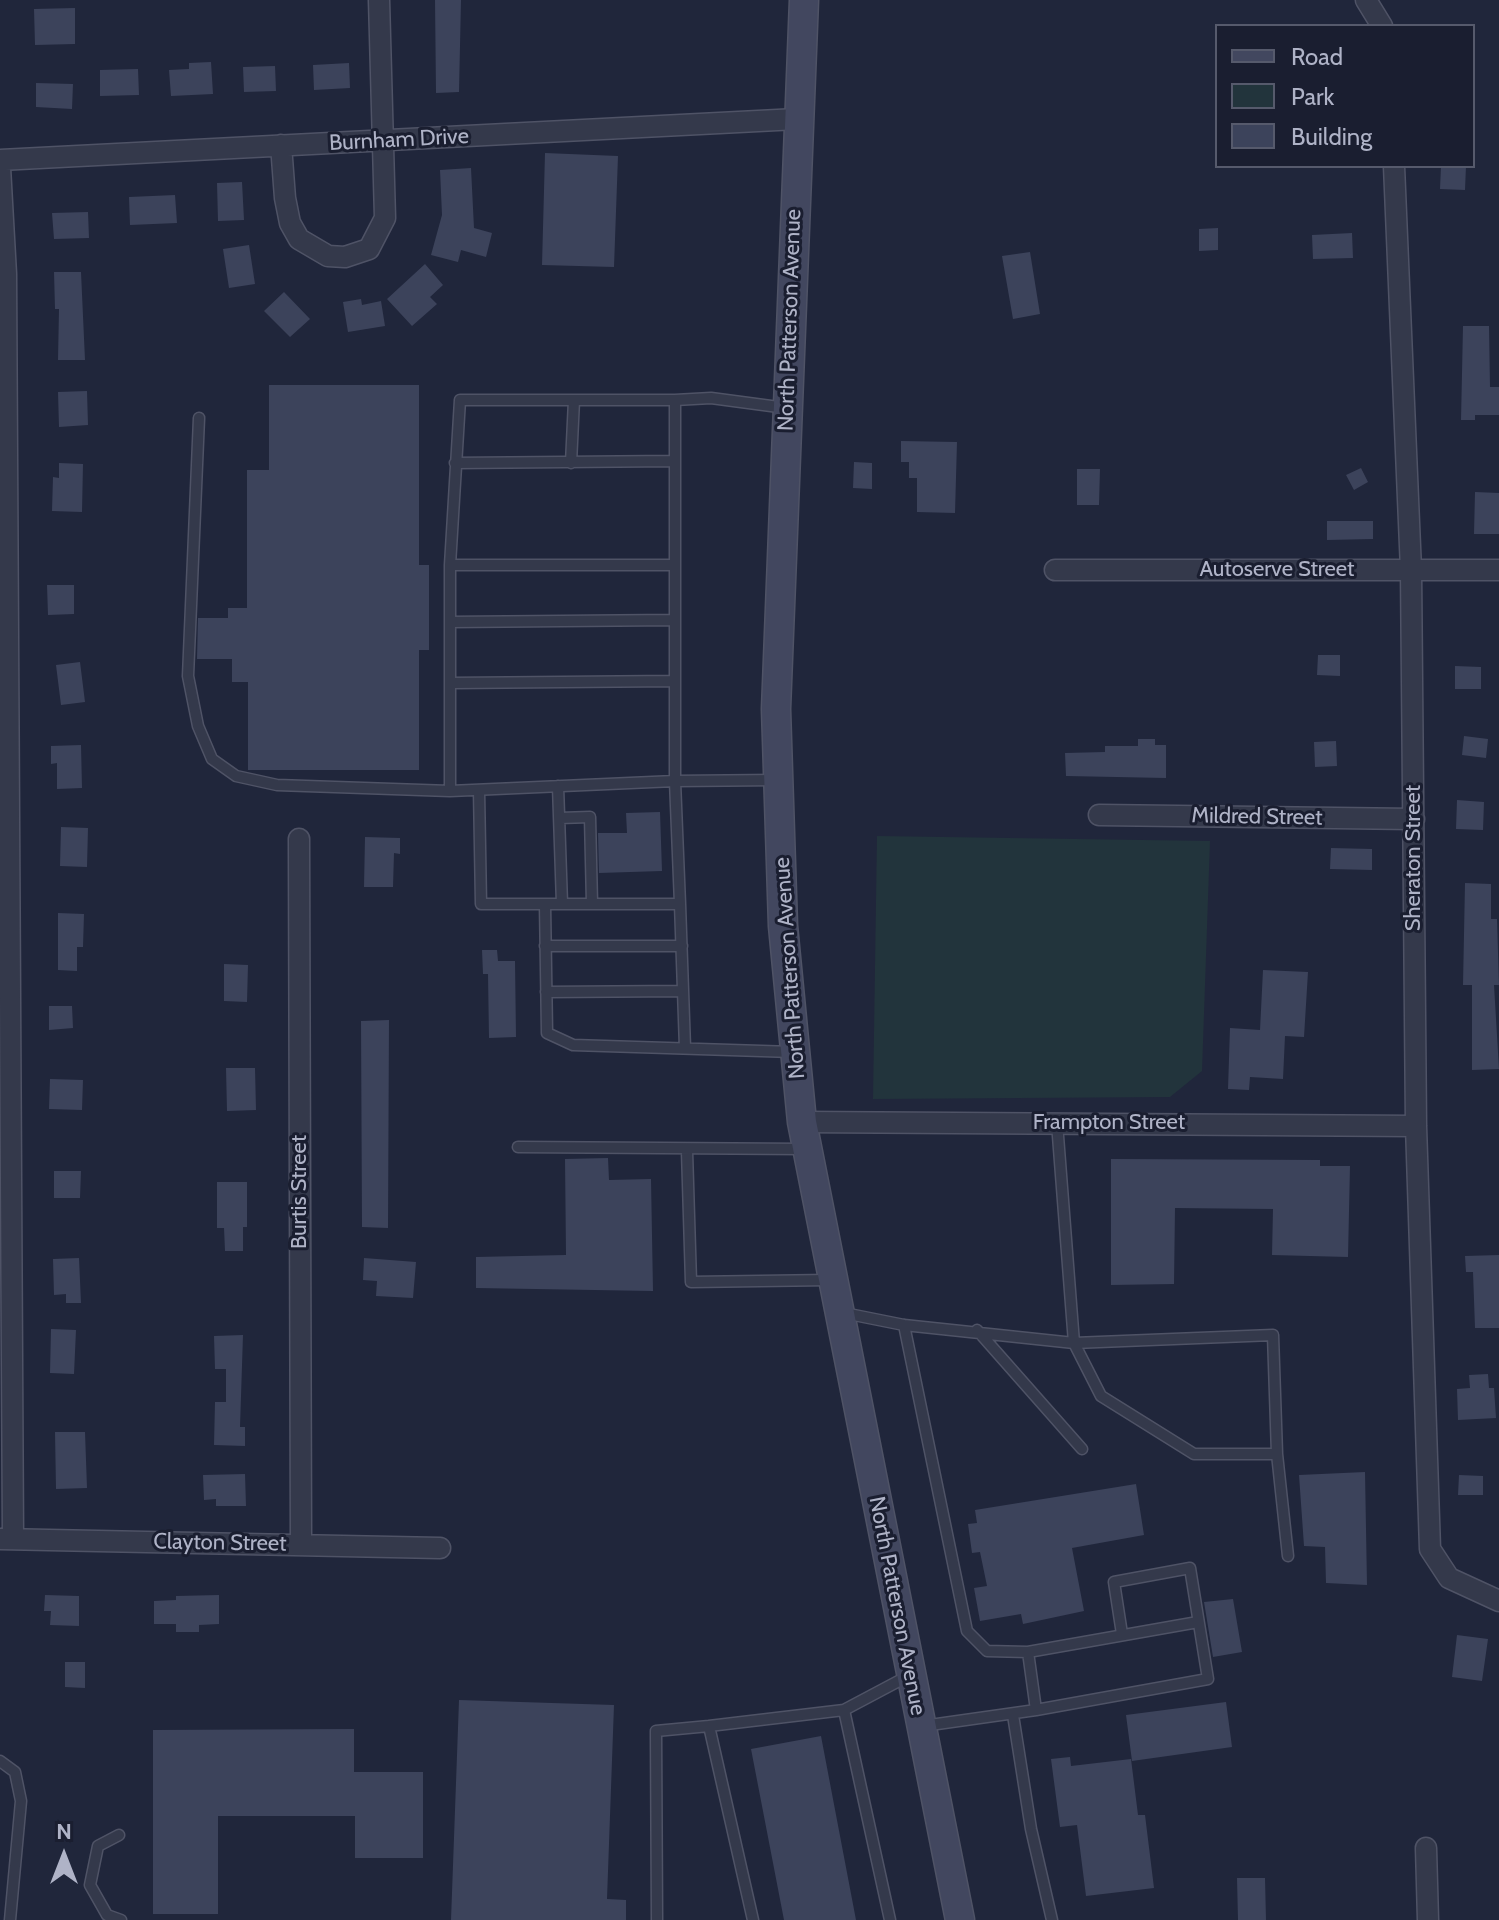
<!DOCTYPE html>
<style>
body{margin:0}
#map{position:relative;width:1499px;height:1920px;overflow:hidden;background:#20263b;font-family:Cabin,sans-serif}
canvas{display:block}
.legend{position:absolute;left:1215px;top:24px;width:260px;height:144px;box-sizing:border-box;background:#1a1e30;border:2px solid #565a6c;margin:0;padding:10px 14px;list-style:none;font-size:24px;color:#afb3c7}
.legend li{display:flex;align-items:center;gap:16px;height:40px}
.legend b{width:40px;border:2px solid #565a6c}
.north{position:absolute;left:24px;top:1816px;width:80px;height:80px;-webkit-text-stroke:6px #1a1e30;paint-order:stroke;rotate:0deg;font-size:22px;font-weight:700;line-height:32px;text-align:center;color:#afb3c7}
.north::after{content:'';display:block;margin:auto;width:28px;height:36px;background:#afb3c7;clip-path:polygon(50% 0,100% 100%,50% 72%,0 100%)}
</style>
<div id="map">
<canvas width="1499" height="1920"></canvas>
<ul class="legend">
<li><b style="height:10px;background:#42475f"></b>Road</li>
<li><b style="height:22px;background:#22343c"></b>Park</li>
<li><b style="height:22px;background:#3c435b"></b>Building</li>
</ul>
<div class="north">N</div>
</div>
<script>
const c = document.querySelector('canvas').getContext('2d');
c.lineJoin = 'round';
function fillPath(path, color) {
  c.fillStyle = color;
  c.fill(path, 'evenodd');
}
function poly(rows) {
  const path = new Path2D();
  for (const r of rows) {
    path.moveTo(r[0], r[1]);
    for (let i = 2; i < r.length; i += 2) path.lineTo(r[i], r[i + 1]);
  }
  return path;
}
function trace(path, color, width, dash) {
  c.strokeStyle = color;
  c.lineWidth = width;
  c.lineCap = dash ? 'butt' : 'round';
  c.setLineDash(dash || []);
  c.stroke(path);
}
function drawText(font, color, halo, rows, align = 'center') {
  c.font = font + ' Cabin,sans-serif';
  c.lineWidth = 6;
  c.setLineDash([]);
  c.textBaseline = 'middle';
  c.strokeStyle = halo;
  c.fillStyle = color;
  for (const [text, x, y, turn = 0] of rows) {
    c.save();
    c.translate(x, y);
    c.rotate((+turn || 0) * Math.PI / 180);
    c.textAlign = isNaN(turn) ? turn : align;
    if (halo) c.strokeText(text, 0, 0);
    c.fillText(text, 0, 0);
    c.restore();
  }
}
fillPath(poly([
 [877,836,1210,841,1202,1071,1170,1097,873,1099]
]), '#22343c');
fillPath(poly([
 [435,0,461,0,459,92,436,93],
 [75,8,75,44,35,45,34,9],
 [211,62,213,94,171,96,169,70,189,69,189,63],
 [349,63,350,88,314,90,313,65],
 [275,66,276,91,244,92,243,67],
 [138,69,139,95,100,96,100,70],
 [36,83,73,84,72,109,36,107],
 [545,153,618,156,614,267,542,265],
 [1441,166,1466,166,1465,190,1440,189],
 [471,168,474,228,492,233,486,257,461,250,458,262,431,255,442,215,440,170],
 [242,182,244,220,218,221,217,183],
 [175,195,177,223,130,225,129,197],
 [88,212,89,238,54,239,52,213],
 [1218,228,1218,250,1199,251,1199,229],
 [1352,233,1353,258,1313,259,1312,235],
 [249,245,255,284,229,288,223,249],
 [1030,252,1040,314,1013,319,1002,256],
 [425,264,443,285,430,297,437,304,412,326,387,299],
 [54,272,81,272,85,360,58,360,59,309,55,309],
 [284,292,310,319,290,337,264,311],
 [361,299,362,305,381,301,385,326,348,332,343,302],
 [1463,326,1489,326,1490,387,1499,387,1499,415,1475,415,1475,420,1461,420],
 [269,385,419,385,419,565,429,565,429,650,419,650,419,770,248,770,248,682,232,682,232,659,197,659,198,618,228,618,228,608,247,608,247,470,269,470],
 [87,391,88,425,59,427,58,392],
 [901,441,957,442,955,513,917,512,917,478,909,478,909,462,901,462],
 [854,462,872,463,872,489,853,488],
 [59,463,83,464,82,512,52,511,53,477,59,478],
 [1361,468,1368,482,1354,490,1346,475],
 [1077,469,1100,469,1099,505,1077,505],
 [1475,492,1499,493,1499,534,1474,534],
 [1327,521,1373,521,1373,539,1327,540],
 [47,585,74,585,74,614,48,615],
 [1318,655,1340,655,1340,676,1317,675],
 [80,662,85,702,61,705,56,665],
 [1455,666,1481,667,1481,689,1455,689],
 [1464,736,1488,739,1486,758,1462,755],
 [1138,739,1155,739,1155,745,1166,745,1166,778,1066,776,1065,753,1105,752,1105,746,1138,746],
 [1336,741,1337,766,1315,767,1314,742],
 [81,745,82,788,57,789,57,763,51,764,51,746],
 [1457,800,1484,802,1483,830,1456,829],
 [660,812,662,871,599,873,598,833,627,833,626,813],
 [61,827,88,828,87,867,60,866],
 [365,837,400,838,400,854,394,853,393,887,364,887],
 [1331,848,1372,849,1372,870,1330,869],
 [1465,883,1491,884,1491,919,1497,919,1499,985,1494,985,1499,1069,1472,1070,1472,985,1463,985],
 [58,913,84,914,83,947,77,947,77,971,58,970],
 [482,950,497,950,498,961,515,961,516,1037,489,1038,488,974,483,974],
 [224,964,248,965,247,1002,224,1001],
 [1263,970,1308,972,1304,1037,1285,1036,1283,1079,1250,1077,1249,1090,1228,1089,1230,1028,1260,1030],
 [49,1006,72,1006,73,1028,49,1030],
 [389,1020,388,1228,362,1227,361,1021],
 [226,1068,255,1068,256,1110,227,1111],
 [50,1079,83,1080,82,1110,49,1109],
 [608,1158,609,1180,651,1179,653,1291,476,1288,476,1257,566,1255,565,1159],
 [1111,1159,1320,1160,1320,1166,1350,1166,1348,1257,1272,1255,1273,1209,1175,1208,1174,1284,1111,1285],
 [54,1171,81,1171,80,1198,54,1198],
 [217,1182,247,1182,247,1227,243,1227,243,1251,225,1251,224,1228,217,1228],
 [1499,1255,1499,1328,1475,1328,1473,1272,1466,1272,1465,1256],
 [79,1258,81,1303,66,1303,66,1294,54,1295,53,1259],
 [364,1258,416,1262,413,1298,376,1296,377,1281,363,1280],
 [51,1329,76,1330,74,1374,50,1373],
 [243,1335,240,1427,245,1427,245,1446,214,1445,215,1402,226,1402,226,1369,215,1369,214,1336],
 [1488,1374,1489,1388,1494,1388,1496,1418,1458,1420,1457,1389,1470,1388,1469,1375],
 [55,1432,85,1432,87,1488,56,1489],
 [1365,1472,1367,1585,1326,1583,1325,1547,1304,1546,1299,1475],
 [245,1474,246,1506,216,1506,216,1499,204,1500,203,1475],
 [1459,1475,1483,1476,1483,1495,1458,1495],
 [1136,1484,1144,1535,1072,1548,1084,1611,1023,1624,1021,1614,980,1621,974,1588,987,1586,980,1552,972,1553,968,1524,977,1523,975,1510],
 [45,1595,79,1596,79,1626,50,1625,51,1611,44,1611],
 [219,1595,219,1624,199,1625,199,1632,176,1632,176,1624,154,1624,154,1601,176,1600,176,1596],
 [1233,1599,1242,1652,1213,1657,1204,1602],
 [1457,1635,1488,1639,1482,1681,1452,1677],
 [65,1662,85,1662,85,1688,65,1687],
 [459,1700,614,1705,607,1899,626,1900,626,1920,451,1920],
 [1226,1702,1232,1747,1132,1761,1126,1715],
 [354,1729,354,1772,423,1772,423,1858,355,1858,355,1816,218,1816,218,1914,153,1914,153,1730],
 [821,1736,856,1920,784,1920,751,1749],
 [1070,1757,1071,1766,1131,1759,1138,1815,1145,1815,1154,1888,1086,1896,1077,1825,1060,1827,1051,1759],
 [1237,1878,1265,1878,1266,1920,1238,1920]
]), '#3c435b');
const service = poly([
 [199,418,188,676,198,726,212,759,236,776,277,785,450,791,675,781,675,400,711,398,786,408],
 [455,463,673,461],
 [571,463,574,400],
 [450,565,674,565],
 [450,622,674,620],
 [452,683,674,681],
 [778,780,675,781,680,904,545,904,547,1033,573,1045,793,1052],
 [558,786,562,904],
 [479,790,481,904,545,904],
 [450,791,450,565,460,400,675,400],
 [560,818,590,817,592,904],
 [680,904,685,1048],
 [545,946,682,946],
 [546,992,683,991],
 [518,1147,805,1149],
 [687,1151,691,1282,829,1280],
 [844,1313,904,1325,1074,1343,1057,1123],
 [904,1325,967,1631,987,1651,1028,1652,1198,1622],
 [977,1330,1082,1449],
 [1273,1335,1277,1454,1194,1454,1101,1396,1074,1343,1273,1335],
 [1277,1454,1288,1556],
 [1028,1652,1036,1710,1208,1679,1190,1568,1114,1582,1122,1634],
 [844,1710,890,1920],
 [1013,1715,1031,1829,1052,1920],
 [923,1726,1036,1710],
 [0,1761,15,1772,21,1801,10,1920],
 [119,1835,98,1846,90,1885,107,1915,121,1920],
 [657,1920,656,1731,709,1726],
 [753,1920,709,1726,844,1710,910,1675]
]);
const minor = poly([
 [1366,0,1382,26],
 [281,145,285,198,290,223,299,239,328,256,345,257,369,249,385,218,379,0],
 [0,160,797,119],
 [1394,166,1411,570,1416,1126,1430,1549,1449,1578,1499,1601],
 [0,167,6,274,13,1539],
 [1055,570,1499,570],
 [1099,815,1414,819],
 [299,839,301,1544],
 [802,1122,1416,1126],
 [0,1539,440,1548],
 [1426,1848,1428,1920]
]);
const secondary = poly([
 [804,0,776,709,783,926,802,1122,960,1920]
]);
trace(service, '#4f5366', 13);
trace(minor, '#4f5366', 23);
trace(secondary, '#4f5366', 31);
trace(service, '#34394b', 10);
trace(minor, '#34394b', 20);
trace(secondary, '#42475f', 28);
drawText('22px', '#afb3c7', '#1a1e30', [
 ["Burnham Drive",399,140,-3],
 ["North Patterson Avenue",790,320,-88],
 ["Autoserve Street",1277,570],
 ["Mildred Street",1257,817,1],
 ["Sheraton Street",1414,858,-90],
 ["North Patterson Avenue",790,968,-94],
 ["Frampton Street",1109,1123],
 ["Burtis Street",300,1192,-90],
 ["Clayton Street",220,1543,1],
 ["North Patterson Avenue",897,1606,79]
]);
</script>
